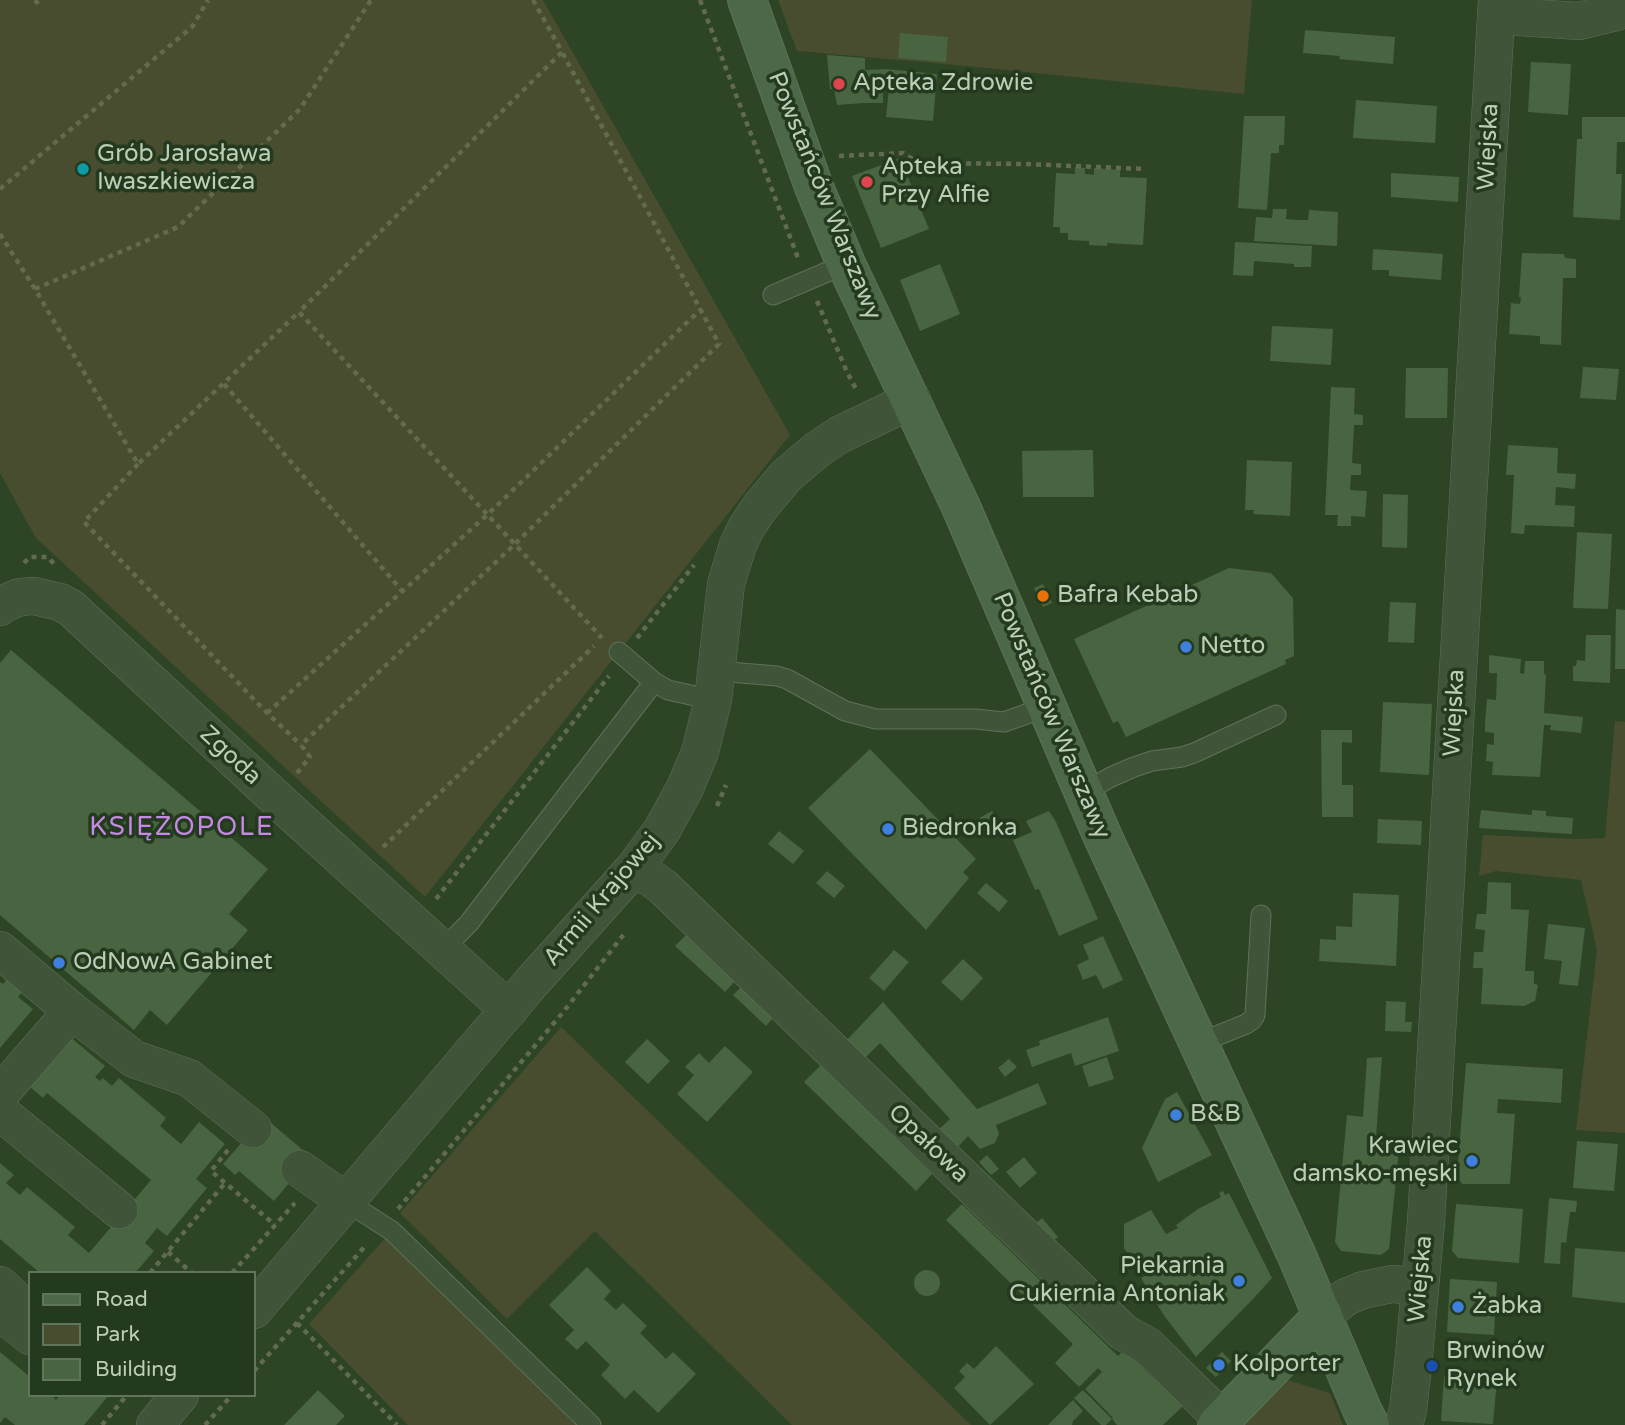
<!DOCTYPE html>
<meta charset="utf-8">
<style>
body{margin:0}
#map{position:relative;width:1625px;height:1425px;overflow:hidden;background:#2d4525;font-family:"Varela Round",sans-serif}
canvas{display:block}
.legend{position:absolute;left:28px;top:1271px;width:228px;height:126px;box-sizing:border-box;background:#243a1e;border:2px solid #61755c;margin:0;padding:9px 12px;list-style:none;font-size:21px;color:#bcceb8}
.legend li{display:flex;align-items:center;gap:14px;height:35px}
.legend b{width:35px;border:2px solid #61755c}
</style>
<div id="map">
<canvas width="1625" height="1425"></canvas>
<ul class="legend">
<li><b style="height:9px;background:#4d6848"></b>Road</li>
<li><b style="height:19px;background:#484d2f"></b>Park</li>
<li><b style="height:19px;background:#496441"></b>Building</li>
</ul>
</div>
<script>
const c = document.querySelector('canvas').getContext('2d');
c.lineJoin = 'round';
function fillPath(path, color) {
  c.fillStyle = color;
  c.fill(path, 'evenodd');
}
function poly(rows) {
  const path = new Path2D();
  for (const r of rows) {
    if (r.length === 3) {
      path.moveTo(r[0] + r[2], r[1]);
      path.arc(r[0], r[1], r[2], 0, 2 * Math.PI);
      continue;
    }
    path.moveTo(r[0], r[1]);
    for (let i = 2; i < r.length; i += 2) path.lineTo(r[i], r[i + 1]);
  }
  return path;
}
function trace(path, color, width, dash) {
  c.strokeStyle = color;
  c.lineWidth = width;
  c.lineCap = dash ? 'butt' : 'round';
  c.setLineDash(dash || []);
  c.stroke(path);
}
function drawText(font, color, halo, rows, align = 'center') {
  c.font = font + ' "Varela Round",sans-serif';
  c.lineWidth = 7;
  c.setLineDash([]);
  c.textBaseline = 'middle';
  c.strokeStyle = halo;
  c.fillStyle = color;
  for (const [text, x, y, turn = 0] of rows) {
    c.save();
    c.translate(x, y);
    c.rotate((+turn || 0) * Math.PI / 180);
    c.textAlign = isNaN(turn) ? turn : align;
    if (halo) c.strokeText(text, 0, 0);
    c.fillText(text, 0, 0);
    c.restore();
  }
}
fillPath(poly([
 [0,0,543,0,790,435,425,897,36,538,0,473],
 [778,0,1252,0,1244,94,946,64,797,51],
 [1615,721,1625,722,1625,1133,1576,1130,1597,950,1581,880,1496,871,1479,876,1483,835,1575,839,1605,838],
 [561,1027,837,1294,971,1425,792,1425,595,1231,507,1319,400,1213],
 [385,1238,576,1425,408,1425,309,1324],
 [1287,1380,1330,1393,1343,1425,1243,1425]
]), '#484d2f');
fillPath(poly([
 [1305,30,1395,37,1393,64,1339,59,1340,56,1303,53],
 [900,33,948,37,946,62,898,58],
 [827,55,865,58,865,70,885,69,937,74,933,121,886,117,889,89,883,88,883,103,865,103,837,105,834,89,830,89],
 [1531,62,1571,64,1568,115,1528,112],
 [1356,100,1437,106,1435,143,1353,138],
 [1244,116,1285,116,1284,145,1279,145,1279,153,1271,153,1267,210,1238,208],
 [1582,117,1625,117,1625,142,1617,142,1616,174,1622,174,1620,220,1573,217,1577,139,1582,139],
 [900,158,929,229,881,248,852,176],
 [1075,167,1085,168,1085,174,1094,175,1094,168,1120,170,1120,177,1147,178,1143,245,1107,243,1107,246,1089,245,1089,241,1068,240,1068,233,1060,233,1060,227,1053,227,1056,173,1075,174],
 [1391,173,1459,177,1458,202,1391,197],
 [1273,209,1287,209,1286,219,1297,220,1308,220,1309,210,1338,212,1337,246,1254,241,1256,217,1272,218],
 [1235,242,1312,246,1311,267,1294,267,1294,264,1254,261,1253,276,1233,275],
 [1373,249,1443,254,1441,280,1389,276,1389,270,1372,270],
 [1522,253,1564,254,1565,258,1576,259,1576,278,1563,278,1561,345,1540,344,1540,336,1509,334,1511,303,1520,304,1521,297,1519,297],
 [940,264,960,314,920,331,900,280],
 [1272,326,1333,329,1331,365,1270,361],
 [1583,367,1619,369,1616,400,1580,398],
 [1406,368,1448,368,1447,418,1405,418],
 [1331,387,1355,388,1354,414,1363,415,1363,425,1354,425,1352,463,1361,464,1361,475,1351,475,1350,490,1367,491,1365,517,1351,516,1351,526,1337,526,1338,515,1325,515],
 [1508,445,1558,448,1557,473,1576,474,1575,489,1556,487,1555,505,1575,506,1574,527,1525,525,1524,534,1511,533,1514,475,1506,475],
 [1093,450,1094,497,1023,497,1022,451],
 [1247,460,1292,462,1290,516,1253,514,1254,510,1245,510],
 [1383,494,1408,495,1407,548,1382,547],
 [1577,532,1612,534,1608,609,1573,608],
 [1229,568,1271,573,1293,598,1294,656,1285,660,1286,664,1126,737,1118,721,1113,723,1074,639],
 [1043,584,1052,603,1043,607,1034,588],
 [1390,602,1416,603,1414,643,1388,642],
 [1616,609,1625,610,1625,669,1615,669],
 [1586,635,1611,635,1610,683,1573,681,1573,666,1576,666,1577,660,1585,661],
 [11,650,268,869,229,914,248,930,167,1025,150,1010,134,1030,0,915,0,663],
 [1489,655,1521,659,1520,673,1524,674,1525,661,1544,661,1544,674,1546,675,1544,713,1583,717,1581,733,1550,730,1551,725,1544,725,1540,777,1492,775,1493,762,1486,761,1487,744,1494,745,1494,733,1485,732,1485,723,1487,699,1496,700,1497,673,1489,673],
 [1383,702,1432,704,1429,775,1380,772],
 [1321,730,1352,730,1352,743,1342,742,1342,785,1353,785,1353,817,1322,817],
 [870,749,976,859,963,872,969,878,926,930,808,808],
 [1481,810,1532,815,1532,810,1546,811,1546,816,1573,818,1572,834,1479,828],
 [992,811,998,821,985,828,979,818],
 [1049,811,1056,822,1098,919,1059,936,1039,889,1035,890,1013,840,1032,832,1026,821],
 [1378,819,1422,821,1421,845,1377,843],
 [779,831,804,851,793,864,768,844],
 [827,871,845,886,834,898,816,883],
 [1488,882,1511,883,1511,909,1529,910,1525,971,1534,971,1534,984,1538,985,1535,1001,1524,1006,1481,1004,1483,968,1473,968,1474,952,1483,952,1485,930,1475,929,1477,914,1486,914],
 [986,883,1008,901,999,912,977,893],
 [1353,893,1399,895,1396,966,1319,961,1320,939,1336,940,1336,926,1352,927],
 [1548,924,1585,928,1578,986,1559,984,1562,961,1544,959],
 [687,934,736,980,725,992,675,946],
 [1103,936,1123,980,1103,989,1096,975,1083,980,1077,965,1089,959,1083,945],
 [894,950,909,962,884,991,869,978],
 [963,959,983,978,962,1001,941,982],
 [9,977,24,990,18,997,33,1009,0,1048,0,982,3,984],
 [743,985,775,1016,766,1026,733,995],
 [1386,1001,1406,1002,1405,1022,1412,1022,1411,1032,1385,1031],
 [883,1002,977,1109,1038,1083,1047,1104,996,1125,999,1134,995,1143,980,1149,968,1136,954,1151,935,1133,950,1119,880,1043,863,1060,845,1042],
 [1108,1017,1119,1051,1075,1066,1071,1053,1032,1067,1026,1050,1040,1045,1039,1041],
 [70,1037,105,1066,95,1077,100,1081,103,1078,112,1086,119,1078,166,1118,160,1126,181,1144,199,1122,225,1144,196,1179,207,1188,167,1236,157,1228,145,1243,154,1251,135,1273,40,1273,0,1239,0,1163,14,1175,6,1183,20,1195,27,1187,75,1227,68,1235,89,1253,151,1180,47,1093,43,1098,29,1086],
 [647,1039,670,1061,648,1084,625,1062],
 [725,1046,753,1072,707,1122,677,1094,694,1075,685,1067,699,1053,709,1063],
 [1107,1057,1114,1079,1089,1087,1082,1066],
 [1382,1057,1376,1137,1400,1139,1389,1249,1381,1255,1341,1251,1335,1242,1347,1115,1363,1117,1367,1058],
 [1009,1059,1017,1067,1005,1077,998,1068],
 [1466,1063,1563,1069,1561,1103,1498,1099,1497,1113,1515,1114,1510,1184,1462,1184,1457,1176],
 [821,1065,932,1174,916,1191,804,1082],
 [1177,1092,1212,1155,1158,1182,1142,1148,1165,1099],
 [264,1117,311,1157,274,1201,239,1171,235,1175,223,1164],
 [1577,1141,1618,1144,1614,1191,1573,1188],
 [987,1155,999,1169,991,1175,979,1162],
 [1024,1157,1037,1173,1020,1188,1006,1172],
 [1223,1191,1225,1195,1229,1193,1272,1278,1253,1299,1196,1357,1165,1317,1141,1278,1147,1275,1134,1255,1131,1259,1124,1248,1124,1224,1151,1210,1166,1234,1178,1228,1176,1225,1198,1209,1221,1197,1219,1193],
 [1549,1198,1577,1201,1576,1212,1570,1212,1566,1243,1561,1242,1560,1264,1544,1263],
 [962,1204,1118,1356,1125,1349,1154,1379,1157,1376,1184,1405,1163,1425,1117,1425,1112,1419,1113,1418,1085,1389,1102,1372,1098,1368,1079,1387,1055,1363,1073,1344,946,1220],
 [1456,1204,1523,1209,1519,1263,1458,1258,1452,1251],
 [1042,1218,1058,1237,1050,1243,1034,1225],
 [1575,1248,1625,1252,1625,1303,1572,1297],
 [587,1267,611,1291,604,1299,616,1310,623,1303,647,1326,640,1333,666,1359,673,1352,696,1374,658,1413,634,1390,625,1399,601,1375,610,1365,586,1341,577,1350,565,1339,574,1330,549,1305],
 [927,1283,13],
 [1450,1279,1497,1282,1496,1300,1506,1301,1505,1316,1495,1315,1494,1335,1447,1332],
 [996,1346,1034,1384,990,1425,954,1388,965,1377,959,1371,967,1363,974,1369],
 [0,1352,30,1377,30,1395,51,1395,56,1400,60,1395,109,1395,84,1425,15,1425,5,1417,0,1423],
 [1222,1352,1231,1361,1216,1377,1206,1368],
 [1444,1376,1497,1380,1493,1424,1441,1421],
 [318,1390,345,1416,336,1425,284,1425],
 [1083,1390,1112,1419,1106,1425,1101,1425,1074,1398],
 [1073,1400,1083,1411,1073,1421,1072,1425,1048,1425]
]), '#496441');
const lane = poly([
 [773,295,846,264],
 [619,652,654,682],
 [717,671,777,676,787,679,845,711,876,719,976,719,1004,722,1046,707],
 [1084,792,1111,777,1134,767,1152,761,1182,757,1194,753,1276,715],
 [443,950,469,923,654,682,668,690,713,700],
 [1199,1043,1246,1024,1252,1020,1255,1015,1261,915],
 [347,1202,392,1231,591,1425]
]);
const street = poly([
 [1496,12,1518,17,1579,21,1616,12,1621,0],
 [0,607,5,603,20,597,34,596,60,602,71,608,294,815,509,1010],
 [635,867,662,886,1123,1332,1148,1346,1222,1419],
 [0,950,72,1011,134,1059,189,1078,253,1129],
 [0,1094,72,1011],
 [0,1112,119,1210],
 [300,1169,347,1202],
 [0,1285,12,1296,10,1320,30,1336],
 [254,1310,532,982,635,867,662,830,685,788,700,752,713,700,726,584,738,545,746,528,760,507,786,476,818,449,839,435,912,400],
 [1323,1315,1346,1297,1363,1290,1392,1284,1420,1286],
 [155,1425,180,1395],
 [1404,1425,1408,1410,1413,1366,1426,1222,1497,0]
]);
const secondary = poly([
 [747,0,814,187,846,264,961,507,1102,835,1297,1256,1363,1412,1370,1425],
 [1217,1425,1323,1315]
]);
trace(lane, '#5d7259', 21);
trace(street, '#5d7259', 38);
trace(secondary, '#5d7259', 40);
trace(poly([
 [35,0,39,5],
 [533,0,562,52,299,312,602,638],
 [700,0,798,258],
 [839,156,903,153,919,163,1026,164,1145,169],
 [0,189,192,27,208,0],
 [0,234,35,289,138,464,299,312],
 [35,289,178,227,300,109,371,0],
 [817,301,847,372,856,389],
 [224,384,403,592],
 [138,464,84,522,267,713,301,745],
 [24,563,30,557,48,557,55,565],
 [637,638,694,565],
 [267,713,487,515,701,309],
 [297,773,310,757,301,745,514,545,719,344,562,52],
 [717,806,726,785],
 [383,847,594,646],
 [436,899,609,676],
 [228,1150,211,1171,275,1225],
 [398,1209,564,1011,624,934],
 [168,1252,192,1273],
 [150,1273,225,1183],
 [232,1273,295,1203],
 [297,1323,397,1425],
 [254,1371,367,1244],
 [102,1425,127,1395],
 [205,1425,232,1395]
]), '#626b4f', 4.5, [5, 5]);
trace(lane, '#40543a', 19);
trace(street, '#40543a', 37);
trace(secondary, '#4d6848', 38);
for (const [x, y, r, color] of [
 [839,84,7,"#e0444e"],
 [83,169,7,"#0f9aa8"],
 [867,182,7,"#e0444e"],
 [1043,596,7,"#e8710a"],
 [1186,647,7,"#3f7fe0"],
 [888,829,7,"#3f7fe0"],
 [59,963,7,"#3f7fe0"],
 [1176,1115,7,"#3f7fe0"],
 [1472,1161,7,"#3f7fe0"],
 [1239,1281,7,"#3f7fe0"],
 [1458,1307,7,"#3f7fe0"],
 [1219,1365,7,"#3f7fe0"],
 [1432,1366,7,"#1a4fb4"]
]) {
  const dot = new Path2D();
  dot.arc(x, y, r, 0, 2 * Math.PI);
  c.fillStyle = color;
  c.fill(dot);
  trace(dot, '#243a1e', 2.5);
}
drawText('24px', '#bcceb8', '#243a1e', [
 ["Apteka Zdrowie",853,84],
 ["Grób Jarosława",97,155],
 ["Iwaszkiewicza",97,183],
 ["Apteka",881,168],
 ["Przy Alfie",881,196],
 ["Bafra Kebab",1057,596],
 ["Netto",1200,647],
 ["Biedronka",902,829],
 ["OdNowA Gabinet",73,963],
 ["B&B",1190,1115],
 ["Krawiec",1458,1147,"right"],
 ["damsko-męski",1458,1175,"right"],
 ["Piekarnia",1225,1267,"right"],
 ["Cukiernia Antoniak",1225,1295,"right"],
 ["Żabka",1472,1307],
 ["Brwinów",1446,1352],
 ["Rynek",1446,1380],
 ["Kolporter",1233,1365]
], 'left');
drawText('24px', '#bcceb8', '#243a1e', [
 ["Wiejska",1489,147,-87],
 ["Powstańców Warszawy",824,196,68],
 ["Wiejska",1455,713,-87],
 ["Powstańców Warszawy",1051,716,67],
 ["Zgoda",230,756,43],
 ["Armii Krajowej",602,900,-50],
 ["Opałowa",928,1144,44],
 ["Wiejska",1421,1279,-85]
]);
c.letterSpacing = '2px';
drawText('26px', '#c48ae6', '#243a1e', [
 ["KSIĘŻOPOLE",182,828]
]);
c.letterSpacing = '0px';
</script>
